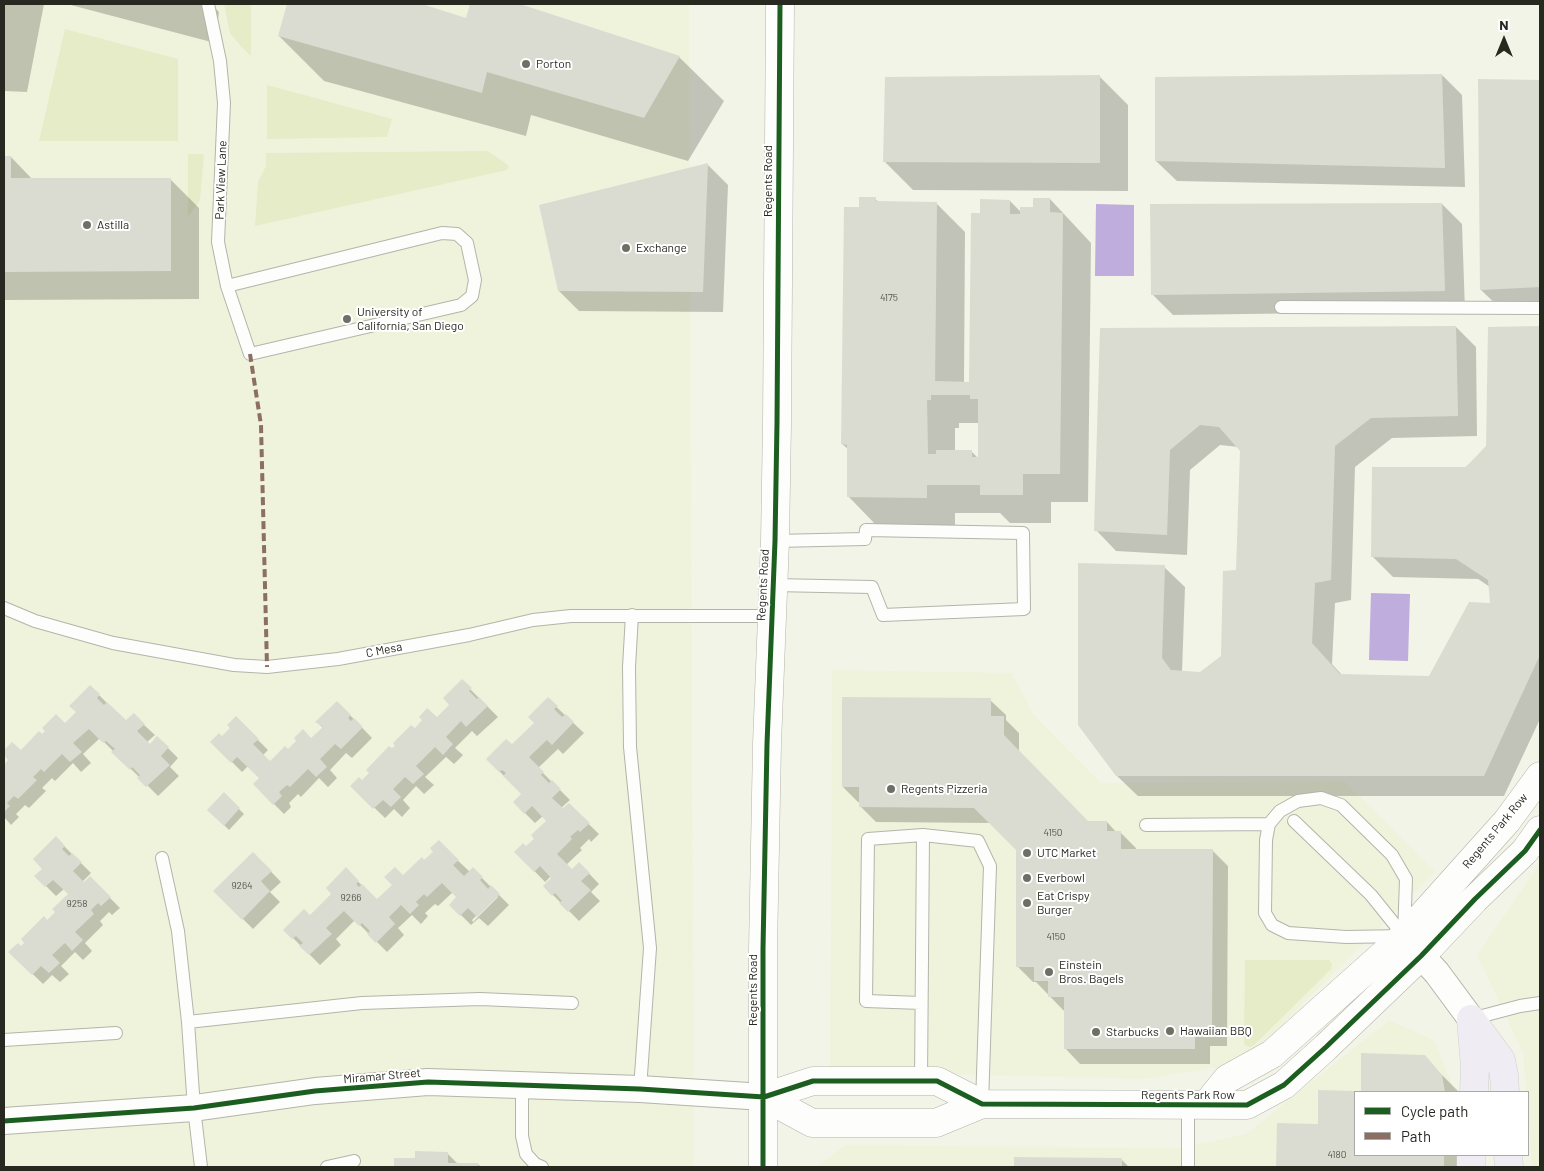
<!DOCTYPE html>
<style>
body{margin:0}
#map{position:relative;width:1544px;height:1171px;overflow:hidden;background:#f2f4e7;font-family:Barlow,sans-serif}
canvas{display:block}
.frame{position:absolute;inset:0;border:5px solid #27281f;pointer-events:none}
.legend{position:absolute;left:1354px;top:1091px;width:175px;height:65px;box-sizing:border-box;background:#fff;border:1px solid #a9a9a5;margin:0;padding:6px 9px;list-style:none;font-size:15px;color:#27281f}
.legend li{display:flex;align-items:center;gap:10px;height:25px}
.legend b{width:25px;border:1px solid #a9a9a5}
.north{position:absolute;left:1479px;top:15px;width:50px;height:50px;-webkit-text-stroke:4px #fff;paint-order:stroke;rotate:0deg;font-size:14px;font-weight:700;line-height:20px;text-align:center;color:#27281f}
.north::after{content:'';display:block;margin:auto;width:18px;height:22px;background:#27281f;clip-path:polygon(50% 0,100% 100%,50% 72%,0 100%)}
</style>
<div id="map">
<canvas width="1544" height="1171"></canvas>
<div class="frame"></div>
<ul class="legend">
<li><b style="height:6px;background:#1b5e20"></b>Cycle path</li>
<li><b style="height:6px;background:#8d6e63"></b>Path</li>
</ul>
<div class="north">N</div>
</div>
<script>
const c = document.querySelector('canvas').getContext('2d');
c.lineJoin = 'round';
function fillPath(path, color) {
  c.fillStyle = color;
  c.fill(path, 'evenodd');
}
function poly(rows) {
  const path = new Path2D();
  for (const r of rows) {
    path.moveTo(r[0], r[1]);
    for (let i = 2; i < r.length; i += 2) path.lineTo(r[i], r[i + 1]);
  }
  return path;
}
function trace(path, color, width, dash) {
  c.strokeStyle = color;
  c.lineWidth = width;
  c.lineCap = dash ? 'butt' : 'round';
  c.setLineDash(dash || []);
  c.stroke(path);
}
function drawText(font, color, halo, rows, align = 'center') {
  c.font = font + ' Barlow,sans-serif';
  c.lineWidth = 4;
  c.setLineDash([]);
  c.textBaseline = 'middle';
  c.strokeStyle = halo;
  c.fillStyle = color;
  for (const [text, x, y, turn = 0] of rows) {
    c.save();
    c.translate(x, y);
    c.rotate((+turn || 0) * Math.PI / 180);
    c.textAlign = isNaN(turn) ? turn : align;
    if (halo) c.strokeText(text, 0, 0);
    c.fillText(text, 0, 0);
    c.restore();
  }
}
fillPath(poly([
 [4,4,689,4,694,1167,4,1167],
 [832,670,1012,673,1033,714,1101,783,1345,781,1435,872,1244,1063,1144,1079,830,1071],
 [1540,863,1540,1167,1532,1167,1528,1114,1528,1092,1526,1092,1523,1053,1477,955],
 [1389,1020,1434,1040,1455,1092,1355,1092,1355,1155,1459,1155,1459,1167,817,1167,845,1145,1177,1148,1246,1134]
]), '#f0f3dc');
fillPath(poly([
 [224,4,251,4,251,56,240,45,230,33],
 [65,29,178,59,178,141,39,141],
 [267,85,392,119,387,137,267,139],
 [488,151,509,166,507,170,255,226,258,182,266,166,266,153],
 [188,154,204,154,200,200,188,217],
 [1245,960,1329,960,1332,964,1331,969,1253,1046,1249,1047,1244,1044]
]), '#e6ebc8');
fillPath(poly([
 [1096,204,1134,205,1134,276,1095,276],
 [1371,593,1410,594,1408,661,1369,660]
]), '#beaddd');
fillPath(poly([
 [4,4,44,4,27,92,4,91],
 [67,4,211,4,219,12,215,43],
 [288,4,296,4,306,6,307,4,418,4,467,20,471,4,516,4,679,57,724,101,688,161,531,115,526,136,324,81,279,36],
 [1442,75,1462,95,1465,187,1177,181,1156,161],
 [1099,76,1128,105,1128,191,913,190,885,162],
 [1479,80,1540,81,1540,308,1502,310,1481,290],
 [4,157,11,157,33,180,170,179,199,208,199,299,4,300],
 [707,164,728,185,723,312,579,311,559,291],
 [875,199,879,202,936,203,965,232,964,383,970,383,981,214,1010,201,1022,213,1034,208,1050,199,1091,243,1088,502,1051,502,1051,523,1010,523,1000,513,955,513,955,526,876,525,848,496,848,449,842,444,860,208],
 [959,423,979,423,979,459,971,451,955,451,955,428,959,428],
 [1442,204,1462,224,1465,311,1173,315,1153,295],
 [1456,327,1476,347,1477,436,1392,438,1355,467,1351,600,1335,603,1332,664,1342,675,1430,677,1492,604,1490,587,1478,579,1393,577,1372,556,1487,447,1490,328,1540,327,1540,719,1504,796,1138,796,1117,776,1164,567,1185,587,1182,672,1200,673,1222,656,1238,572,1242,450,1239,447,1220,445,1190,470,1187,555,1116,551,1096,530,1101,329],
 [462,681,498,717,477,736,472,731,455,748,463,755,454,764,446,757,425,777,434,785,424,794,416,786,403,800,410,808,402,817,394,809,385,818,352,786,362,782,392,750,415,730,437,719,451,705],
 [99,695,126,722,134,715,144,725,155,735,147,742,150,746,168,748,178,758,170,767,179,776,158,796,100,738,83,754,91,763,81,772,73,763,55,781,52,778,42,788,46,791,29,808,25,805,16,814,19,817,11,825,4,817,4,767,10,760,4,752,12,743,21,752,42,735,65,724],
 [548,699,584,733,563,754,558,749,538,768,570,800,561,808,563,810,569,805,599,834,591,842,589,839,580,848,582,850,566,865,572,870,579,863,599,884,591,892,600,901,579,921,544,886,553,878,551,876,545,882,516,852,526,847,535,839,547,821,543,816,535,823,525,813,522,794,487,759,512,746,536,723],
 [990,700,1006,715,1006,720,1019,733,1019,752,1088,822,1107,822,1117,833,1121,833,1136,848,1136,851,1213,851,1228,866,1227,1046,1210,1046,1210,1064,1080,1064,1065,1048,1065,1012,1036,982,1033,982,1017,966,1018,850,991,823,876,822,860,806,860,802,858,802,843,787],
 [350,715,372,738,352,758,346,753,330,770,337,778,328,787,319,778,301,797,298,794,289,803,291,807,284,814,254,784,260,778,248,766,242,772,212,742,222,738,231,728,236,718,268,750,263,755,270,763,288,751,312,740,323,728,317,722],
 [224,794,244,814,229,830,209,810],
 [56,838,91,873,82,882,84,884,90,878,120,908,112,915,109,912,100,921,103,925,85,943,92,951,83,960,75,952,61,966,69,974,60,982,52,975,43,984,10,952,21,948,56,912,70,894,64,889,56,896,36,876,44,869],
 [438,842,470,872,473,869,509,905,488,926,479,918,471,925,451,905,458,897,453,892,438,906,435,904,425,913,428,916,421,924,412,915,398,928,404,935,387,952,355,920,336,939,341,945,320,965,285,930,310,917,333,894,346,869,377,901,403,877,435,852],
 [496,896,498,897,473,922,472,920],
 [253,853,281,882,270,892,280,902,253,929,215,891],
 [1363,1055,1424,1057,1459,1092,1362,1092],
 [1320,1092,1355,1092,1355,1155,1473,1155,1473,1167,1277,1167,1278,1124,1319,1125],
 [447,1153,458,1164,478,1164,481,1167,395,1167,395,1159,416,1159],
 [1015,1158,1122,1160,1129,1167,1015,1167]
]), '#0003');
fillPath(poly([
 [287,4,305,5,305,4,422,4,466,18,470,4,520,4,680,56,644,118,487,72,482,93,278,36],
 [1442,74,1445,168,1155,161,1155,77],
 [1100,75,1100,163,883,162,885,77],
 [1478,79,1540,80,1540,287,1480,290],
 [4,156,11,156,11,178,171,178,171,271,4,272],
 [708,163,703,292,558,291,539,205],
 [859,197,876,197,876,201,937,202,935,381,969,382,971,213,980,213,980,199,1010,200,1010,214,1020,214,1020,207,1033,207,1033,198,1050,198,1050,212,1063,213,1060,474,1023,474,1023,495,980,495,980,485,927,485,927,498,847,497,847,445,841,444,844,207,859,207],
 [931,395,970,395,970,399,978,399,978,457,972,457,972,450,936,450,936,454,928,454,927,400,931,400],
 [1442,203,1445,291,1151,295,1150,204],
 [1456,326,1458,416,1371,418,1335,446,1331,580,1315,583,1312,643,1340,674,1429,676,1469,602,1490,603,1488,580,1456,559,1371,557,1372,467,1466,467,1486,446,1488,327,1540,326,1540,655,1484,776,1116,776,1078,725,1078,563,1165,565,1162,658,1171,670,1200,672,1221,656,1223,571,1236,570,1240,451,1219,427,1200,425,1170,450,1167,535,1094,531,1100,328],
 [462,679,472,688,469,691,477,699,479,697,488,706,466,727,461,721,446,737,453,744,443,755,435,747,416,766,424,774,413,784,405,777,393,789,401,797,391,807,383,800,373,809,350,786,359,777,362,780,369,773,366,770,389,746,392,748,395,746,393,743,411,725,415,728,422,720,419,717,427,708,437,717,449,705,443,698],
 [90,685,100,694,97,698,104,705,107,702,126,720,134,713,145,724,137,731,150,744,157,736,169,747,161,756,170,765,146,787,137,778,140,775,132,767,130,770,111,752,115,749,106,741,103,743,89,729,73,743,82,752,70,762,62,754,44,772,41,769,33,777,37,780,18,799,14,796,7,803,10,806,4,812,4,765,8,760,4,755,4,750,12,742,21,750,39,731,42,734,45,731,42,728,56,714,65,723,76,712,69,706],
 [548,697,558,706,554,709,562,717,566,714,574,722,552,745,547,740,529,757,544,772,541,775,549,783,552,780,561,789,552,798,563,808,569,803,590,823,580,832,578,830,570,837,572,839,557,854,572,869,579,862,590,873,581,881,591,890,568,912,559,903,562,901,555,893,552,896,543,886,551,878,540,866,534,872,514,852,523,843,526,846,534,839,531,835,546,821,532,806,524,814,513,802,521,794,503,776,506,773,502,770,499,772,486,759,506,739,512,744,534,723,528,717],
 [842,697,991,698,991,716,1004,716,1004,735,1088,821,1107,821,1107,831,1121,831,1121,849,1213,849,1212,1031,1195,1031,1195,1049,1064,1049,1064,997,1048,997,1048,981,1034,981,1034,967,1016,967,1016,850,974,808,859,807,859,787,842,787],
 [337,701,351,715,348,718,351,721,354,718,363,727,341,749,335,744,320,759,327,767,316,777,308,769,290,787,287,785,279,792,282,796,273,805,253,784,259,778,237,757,231,763,210,742,219,733,222,736,230,728,227,725,236,716,259,739,253,744,270,761,285,746,288,749,296,741,294,738,303,729,311,738,323,727,315,722],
 [224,792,240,808,224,826,207,810],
 [56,836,65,846,62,849,69,856,72,853,82,862,73,871,84,882,90,876,111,897,101,906,98,903,91,910,94,914,75,932,83,940,72,951,65,943,52,955,60,963,49,973,41,966,32,975,8,952,18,943,21,946,24,943,21,939,44,916,47,920,55,912,52,909,68,894,53,880,45,887,34,876,42,869,33,859],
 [439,840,459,860,453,865,464,876,473,867,483,877,480,880,488,889,491,885,500,894,477,917,468,908,460,916,449,905,456,897,442,883,427,897,424,894,416,902,419,905,410,914,401,905,389,917,395,924,376,943,367,934,370,931,362,923,359,926,344,911,326,928,332,934,309,955,299,946,303,943,296,936,292,939,283,930,304,909,310,915,331,894,326,888,346,867,359,881,356,884,359,887,362,884,377,899,392,885,384,877,395,867,403,875,422,857,424,860,433,852,430,848],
 [253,852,272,871,261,881,270,891,242,920,213,891],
 [1361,1053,1425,1055,1442,1075,1445,1092,1361,1092],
 [1318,1090,1355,1091,1355,1155,1444,1155,1444,1167,1276,1167,1277,1123,1318,1124],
 [415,1151,448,1152,448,1163,478,1163,478,1167,394,1167,394,1158,415,1158],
 [1014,1157,1122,1158,1122,1167,1014,1167]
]), '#dadcd2');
const service = poly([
 [208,4,220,61,224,103,218,242,227,286,250,354,461,305,472,296,475,280,467,243,457,234,442,233,227,286],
 [1281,307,1540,308],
 [773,585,872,587,883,615,1024,609,1023,533,866,530,865,539,775,541],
 [4,608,35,621,113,643,234,665,267,667,338,659,469,635,533,620,571,616,771,616],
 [632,615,629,667,630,747,650,948,640,1089],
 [1321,798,1341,805,1392,855,1406,879,1404,936,1346,937,1288,933,1272,925,1265,913,1266,840,1269,824,1280,811,1298,801,1321,798],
 [1294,821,1371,895,1404,936],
 [1146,825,1269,824],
 [162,858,178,931,188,1022,194,1108,201,1167],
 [921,1003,866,1001,868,839,923,835],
 [1471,1019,1520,1006,1540,1003],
 [188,1022,362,1003,480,999,572,1003],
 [4,1040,116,1033],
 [921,1081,923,835,978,841,990,866,982,1104],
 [522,1084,522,1136,526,1154,535,1164,542,1167],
 [1188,1105,1188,1167],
 [327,1167,354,1161]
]);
const minor = poly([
 [1407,940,1437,973,1471,1019],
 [4,1121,194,1108,315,1091,428,1082,640,1089,764,1097]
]);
const tertiary = poly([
 [764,1097,813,1081,937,1081,982,1104,1247,1105,1284,1085,1326,1047,1421,956,1475,899,1525,851,1540,830],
 [764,1097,812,1123,936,1123,982,1104],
 [1206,1105,1227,1079,1272,1054,1404,936,1507,821,1540,776]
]);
const secondary = poly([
 [763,1167,763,949,767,744,775,541,777,423,780,4]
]);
const primary = poly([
 [1471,1019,1501,1060,1504,1075,1505,1092],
 [1471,1019,1475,1067,1474,1092],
 [1508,1155,1509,1167],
 [1471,1167,1471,1155]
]);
trace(service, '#b3b4aa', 14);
trace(minor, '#b3b4aa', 28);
trace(tertiary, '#b3b4aa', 29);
trace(secondary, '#b3b4aa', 29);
trace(primary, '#cfd0c9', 29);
trace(service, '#fdfdfb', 12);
trace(minor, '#fdfdfb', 26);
trace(tertiary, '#fdfdfb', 28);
trace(secondary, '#fdfdfb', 28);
trace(primary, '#efedf3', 28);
trace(poly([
 [250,354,261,425,267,667]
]), '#8d6e63', 4, [8, 4]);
trace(poly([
 [4,1121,194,1108,315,1091,428,1082,640,1089,764,1097,813,1081,937,1081,982,1104,1247,1105,1284,1085,1326,1047,1421,956,1475,899,1525,851,1540,830],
 [763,1167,763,949,767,744,775,541,777,423,780,4]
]), '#1b5e20', 5);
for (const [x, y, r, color] of [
 [526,64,5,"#6e6f65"],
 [87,225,5,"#6e6f65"],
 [626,248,5,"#6e6f65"],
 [347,319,5,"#6e6f65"],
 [891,789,5,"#6e6f65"],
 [1027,853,5,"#6e6f65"],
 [1027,878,5,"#6e6f65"],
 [1027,903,5,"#6e6f65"],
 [1049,972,5,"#6e6f65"],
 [1170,1031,5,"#6e6f65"],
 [1096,1032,5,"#6e6f65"]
]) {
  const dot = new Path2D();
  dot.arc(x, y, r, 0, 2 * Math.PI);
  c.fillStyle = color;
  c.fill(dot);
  trace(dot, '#fff', 2);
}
drawText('10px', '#54554c', null, [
 ["4175",889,298],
 ["4150",1053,833],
 ["9264",242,886],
 ["9266",351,898],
 ["9258",77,904],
 ["4150",1056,937],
 ["4180",1337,1155]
]);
drawText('12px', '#27281f', '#fff', [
 ["Porton",536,64],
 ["Astilla",97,225],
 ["Exchange",636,248],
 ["University of",357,312],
 ["California, San Diego",357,326],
 ["Regents Pizzeria",901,789],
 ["UTC Market",1037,853],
 ["Everbowl",1037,878],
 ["Eat Crispy",1037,896],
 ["Burger",1037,910],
 ["Einstein",1059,965],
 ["Bros. Bagels",1059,979],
 ["Hawaiian BBQ",1180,1031],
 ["Starbucks",1106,1032]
], 'left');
drawText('12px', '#27281f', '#fff', [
 ["Park View Lane",221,180,-88],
 ["Regents Road",768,181,-90],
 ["Regents Road",763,585,-87],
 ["C Mesa",384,650,-11],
 ["Regents Park Row",1495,831,-50],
 ["Regents Road",753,990,-90],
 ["Miramar Street",382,1076,-5],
 ["Regents Park Row",1188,1095]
]);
</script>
